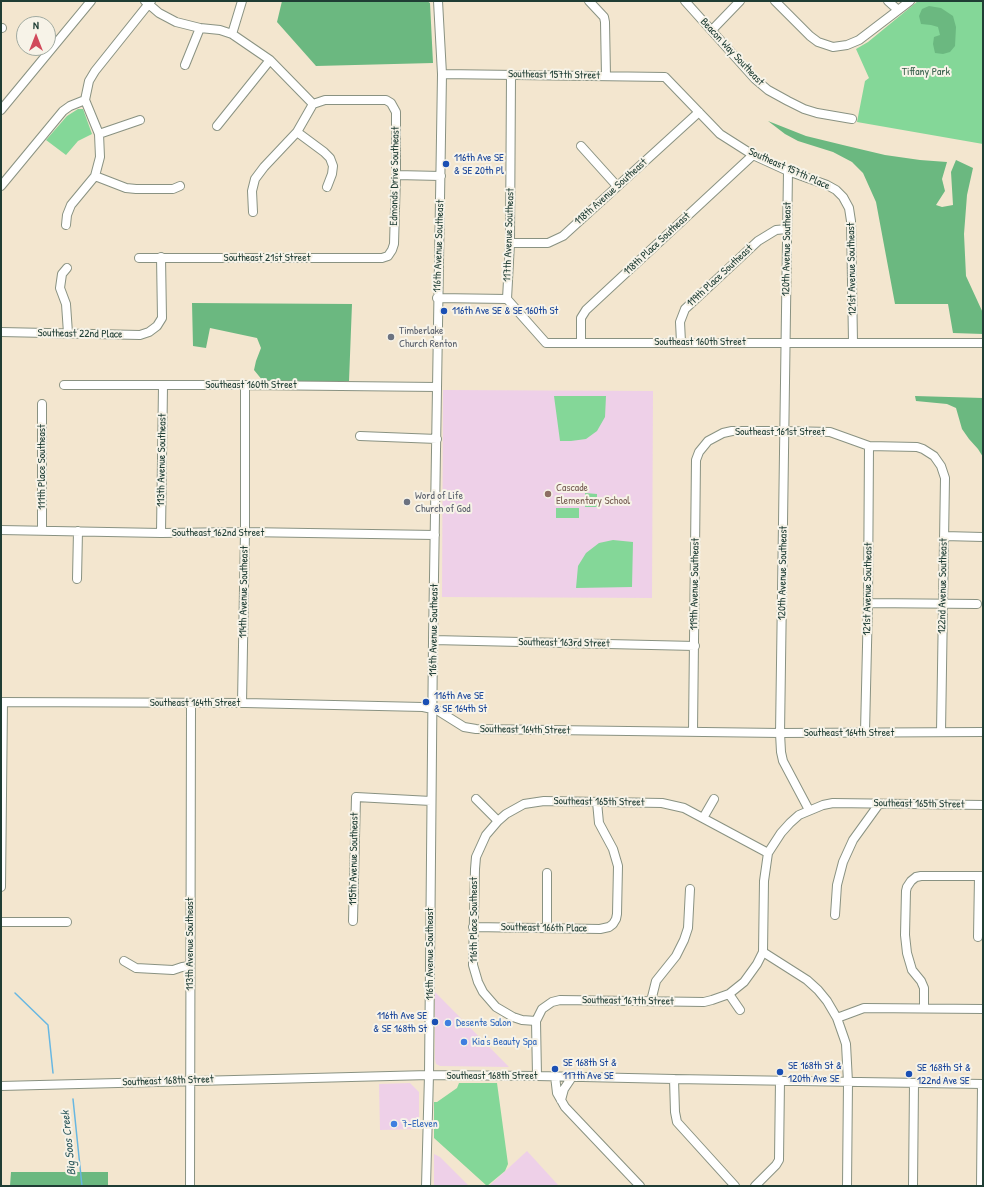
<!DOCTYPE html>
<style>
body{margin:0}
#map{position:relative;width:984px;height:1187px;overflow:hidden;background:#f3e6cf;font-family:"Patrick Hand",sans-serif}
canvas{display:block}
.frame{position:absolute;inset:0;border:2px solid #1f3d34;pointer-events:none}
.north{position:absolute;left:16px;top:16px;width:40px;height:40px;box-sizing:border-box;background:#f7f3e8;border:1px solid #a1aaa0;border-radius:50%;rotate:0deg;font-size:11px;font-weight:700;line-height:16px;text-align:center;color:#1f3d34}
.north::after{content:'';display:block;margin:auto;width:14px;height:18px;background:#d1495b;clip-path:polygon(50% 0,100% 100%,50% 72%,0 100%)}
</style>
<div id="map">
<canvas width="984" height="1187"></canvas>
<div class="frame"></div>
<div class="north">N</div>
</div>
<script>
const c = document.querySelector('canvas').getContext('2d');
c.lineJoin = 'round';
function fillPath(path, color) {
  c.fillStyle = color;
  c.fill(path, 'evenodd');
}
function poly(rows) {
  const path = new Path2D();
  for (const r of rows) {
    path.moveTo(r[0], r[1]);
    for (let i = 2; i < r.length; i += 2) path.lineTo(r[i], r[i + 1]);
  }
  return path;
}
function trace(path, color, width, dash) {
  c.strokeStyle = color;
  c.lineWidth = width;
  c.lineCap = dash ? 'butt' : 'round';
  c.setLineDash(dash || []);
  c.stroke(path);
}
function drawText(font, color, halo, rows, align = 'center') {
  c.font = font + ' "Patrick Hand",sans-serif';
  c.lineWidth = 4;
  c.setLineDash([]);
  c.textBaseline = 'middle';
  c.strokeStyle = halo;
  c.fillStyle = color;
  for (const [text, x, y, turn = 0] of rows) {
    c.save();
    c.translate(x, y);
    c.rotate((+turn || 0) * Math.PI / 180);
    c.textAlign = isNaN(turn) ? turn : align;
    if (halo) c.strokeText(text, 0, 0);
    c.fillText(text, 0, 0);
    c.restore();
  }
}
fillPath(poly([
 [443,390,653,391,652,598,442,597],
 [435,992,509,1067,440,1066,436,1064,435,1059],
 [410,1083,419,1092,419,1129,380,1130,379,1084],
 [527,1151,559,1186,489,1186],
 [434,1154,440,1157,469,1186,434,1186]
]), '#eed0e8');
fillPath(poly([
 [918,1,983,1,983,144,857,122,865,81,869,78,856,49,868,42],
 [78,109,83,109,92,134,78,141,66,155,46,140,67,116],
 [554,396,606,396,605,417,597,431,586,439,571,441,560,441],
 [585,493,597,494,597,507,585,507],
 [556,508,579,508,579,518,556,518],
 [613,540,633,542,632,587,576,588,578,566,586,553,599,543],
 [459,1083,497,1083,508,1164,505,1171,487,1186,434,1138,434,1102,437,1102,457,1088]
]), '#84d798');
fillPath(poly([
 [282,1,427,1,430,3,433,63,316,66,277,22],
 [929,6,941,8,953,16,956,27,955,46,950,52,943,54,935,53,933,44,934,37,940,35,938,27,931,25,921,24,919,16,922,9],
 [768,121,806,136,847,146,885,155,920,160,947,162,942,179,945,191,936,205,942,207,953,205,951,172,956,160,973,168,967,195,964,234,966,276,983,313,983,334,953,333,948,304,895,304,876,202,863,173,852,162,833,152,798,141,785,134],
 [192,303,352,304,349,381,263,381,254,370,256,361,261,348,257,338,210,328,206,348,193,346],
 [915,396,983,398,983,457,978,449,969,439,962,429,956,408,947,404,916,401],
 [11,1172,108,1172,108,1186,10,1186]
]), '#6bb880');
trace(poly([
 [15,993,48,1025,53,1073],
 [73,1099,82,1186]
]), '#67b7e2', 1.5);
const minor = poly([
 [589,1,604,17,605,22,606,76],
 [685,1,755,79,768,90,788,101,804,109,817,113,852,119],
 [775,1,810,36,818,42,833,47,847,45,859,40,910,1],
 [888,1,898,10],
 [1,28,2,28],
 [712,30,740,1],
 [232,34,242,1],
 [185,65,200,28],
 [442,74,665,77,720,134,753,155,788,171,827,185,836,190,843,197,849,208,851,221,853,342],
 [1,110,91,1],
 [217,126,270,60],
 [297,132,324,152,330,158,333,166,332,174,327,187],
 [99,134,140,120],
 [581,146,617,186],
 [788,171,780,733,781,752,783,761,809,810],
 [396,175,441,176],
 [95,176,126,188,136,189,173,189,180,186],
 [1,186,63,111,70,106,85,100],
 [253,212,252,191,255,179,264,167,297,132,313,104],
 [66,225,67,215,71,205,95,176,100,157,99,134,85,100,89,81,95,71,151,1],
 [510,243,548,243,563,236,699,112],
 [139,258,382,258,388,256,392,250,394,244,396,175,396,112,391,103,386,100,325,100,313,104,270,60,232,34,220,30,200,28,176,22,159,13,145,1],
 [67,268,62,274,60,288,66,304,68,333],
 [437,298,507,299,546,343,983,343],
 [507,299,510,243,511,75],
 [1,332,140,335,149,332,157,326,162,318,161,257],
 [681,342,680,322,685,309,758,241,776,230,787,229],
 [581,343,581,318,586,310,753,155],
 [64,385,245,385,437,387],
 [360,436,437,439],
 [1,530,161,533,245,532,435,535],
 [42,530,42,404],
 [161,533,163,386],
 [944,536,983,537],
 [77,579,78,531],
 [868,603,977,604],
 [433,640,695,646],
 [1,702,245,703,423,707,437,710,464,727,476,729,780,733,983,732],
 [242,703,245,532,245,385],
 [693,731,696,460,699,452,708,441,723,433,732,431,785,431,830,432,869,446,917,447,923,449,934,456,941,466,945,478,941,732],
 [865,732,868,603,869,446],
 [476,799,498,821],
 [703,818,714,799],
 [1,887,3,702],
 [835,915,837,885,843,862,853,840,879,804],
 [353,921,356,797,431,801],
 [1,922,67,922],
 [473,927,600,929,609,927,613,924,616,919,617,914,618,866,613,849,599,823,597,802],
 [547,928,547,873],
 [978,937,979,876],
 [763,952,807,980,818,990,827,1001,837,1018,844,1038,846,1044,848,1082,847,1186],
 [124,961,136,968,173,970,182,967,190,966],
 [729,994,740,1010],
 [651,1001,656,981,676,956,684,940,688,928,690,889],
 [924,1008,924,988,921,981,912,970,907,953,905,935,906,891,907,887,911,881,916,877,921,876,983,876],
 [837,1018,864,1008,983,1009],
 [536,1021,522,1020,513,1017,496,1007,483,992,478,982,473,965,475,869,476,857,486,835,498,821,506,814,524,804,544,801,662,803,684,808,768,853],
 [537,1076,536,1021,542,1009,552,1002,560,1000,704,1002,712,1000,729,994,744,982,757,964,763,952,764,881,768,853,781,833,790,823,799,815,823,805,833,803,983,805],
 [555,1076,557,1093,565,1107,640,1186],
 [674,1079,675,1112,677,1122,735,1186],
 [1,1086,429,1075,537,1076,674,1079,983,1084],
 [561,1100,564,1089,572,1077],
 [190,1186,191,703],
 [426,1186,429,1075,433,640,442,74,438,1],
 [755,1186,776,1165,779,1160,780,1080],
 [913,1186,914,1083],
 [981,1186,982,1084]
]);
trace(minor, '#899282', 10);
trace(minor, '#fff', 8);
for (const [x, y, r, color] of [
 [446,164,4,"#1a4fb4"],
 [444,311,4,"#1a4fb4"],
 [391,337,4,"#6b7280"],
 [548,494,4,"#8d6e63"],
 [407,502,4,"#6b7280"],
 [426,702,4,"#1a4fb4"],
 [435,1022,4,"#1a4fb4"],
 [448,1023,4,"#3f7fe0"],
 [464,1042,4,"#3f7fe0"],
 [555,1069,4,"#1a4fb4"],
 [780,1072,4,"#1a4fb4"],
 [909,1074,4,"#1a4fb4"],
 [394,1124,4,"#3f7fe0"]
]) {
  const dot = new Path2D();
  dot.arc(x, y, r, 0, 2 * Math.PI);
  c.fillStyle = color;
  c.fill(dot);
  trace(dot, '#f7f3e8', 1.5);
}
drawText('11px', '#1f3d34', '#f7f3e8', [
 ["Beacon Way Southeast",732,52,47],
 ["Southeast 157th Street",554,75,1],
 ["Southeast 157th Place",789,169,24],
 ["Edmonds Drive Southeast",395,176,-89],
 ["118th Avenue Southeast",611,192,-42],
 ["117th Avenue Southeast",509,235,-88],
 ["118th Place Southeast",657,244,-43],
 ["116th Avenue Southeast",439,246,-88],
 ["120th Avenue Southeast",787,249,-89],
 ["Southeast 21st Street",267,258],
 ["121st Avenue Southeast",852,269,-91],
 ["119th Place Southeast",720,276,-43],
 ["Southeast 22nd Place",80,334,1],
 ["Southeast 160th Street",700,342],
 ["Southeast 160th Street",251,385],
 ["Southeast 161st Street",780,432],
 ["113th Avenue Southeast",162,460,-89],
 ["111th Place Southeast",42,467,-90],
 ["Southeast 162nd Street",218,533],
 ["120th Avenue Southeast",783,573,-89],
 ["119th Avenue Southeast",695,584,-89],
 ["122nd Avenue Southeast",943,586,-89],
 ["121st Avenue Southeast",868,589,-89],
 ["114th Avenue Southeast",244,592,-89],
 ["116th Avenue Southeast",434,630,-89],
 ["Southeast 163rd Street",564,643,1],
 ["Southeast 164th Street",195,703],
 ["Southeast 164th Street",525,730,1],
 ["Southeast 164th Street",849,733],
 ["Southeast 165th Street",599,802,1],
 ["Southeast 165th Street",919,804,1],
 ["115th Avenue Southeast",354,859,-89],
 ["116th Place Southeast",474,920,-90],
 ["Southeast 166th Place",544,928,1],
 ["113th Avenue Southeast",190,944,-90],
 ["116th Avenue Southeast",430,954,-90],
 ["Southeast 167th Street",628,1001,1],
 ["Southeast 168th Street",492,1076],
 ["Southeast 168th Street",168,1081,-2]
]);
drawText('11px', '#335c48', '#f7f3e8', [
 ["Tiffany Park",926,72]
]);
drawText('11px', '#164399', '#f7f3e8', [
 ["116th Ave SE",454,158],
 ["& SE 20th Pl",454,171],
 ["116th Ave SE & SE 160th St",452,311],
 ["116th Ave SE",434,696],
 ["& SE 164th St",434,709],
 ["116th Ave SE",427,1016,"right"],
 ["& SE 168th St",427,1029,"right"],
 ["SE 168th St &",563,1063],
 ["117th Ave SE",563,1076],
 ["SE 168th St &",788,1066],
 ["120th Ave SE",788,1079],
 ["SE 168th St &",917,1068],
 ["122nd Ave SE",917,1081]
], 'left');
drawText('11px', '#5b616d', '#f7f3e8', [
 ["Timberlake",399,331],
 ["Church Renton",399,344],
 ["Word of Life",415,496],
 ["Church of God",415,509]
], 'left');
drawText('11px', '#785e54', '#f7f3e8', [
 ["Cascade",556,488],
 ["Elementary School",556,501]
], 'left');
drawText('11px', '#366cbe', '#f7f3e8', [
 ["Desente Salon",456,1023],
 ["Kia's Beauty Spa",472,1042],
 ["7-Eleven",402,1124]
], 'left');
drawText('italic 12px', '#315c60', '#f7f3e8', [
 ["Big Soos Creek",69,1143,-96]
]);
</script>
